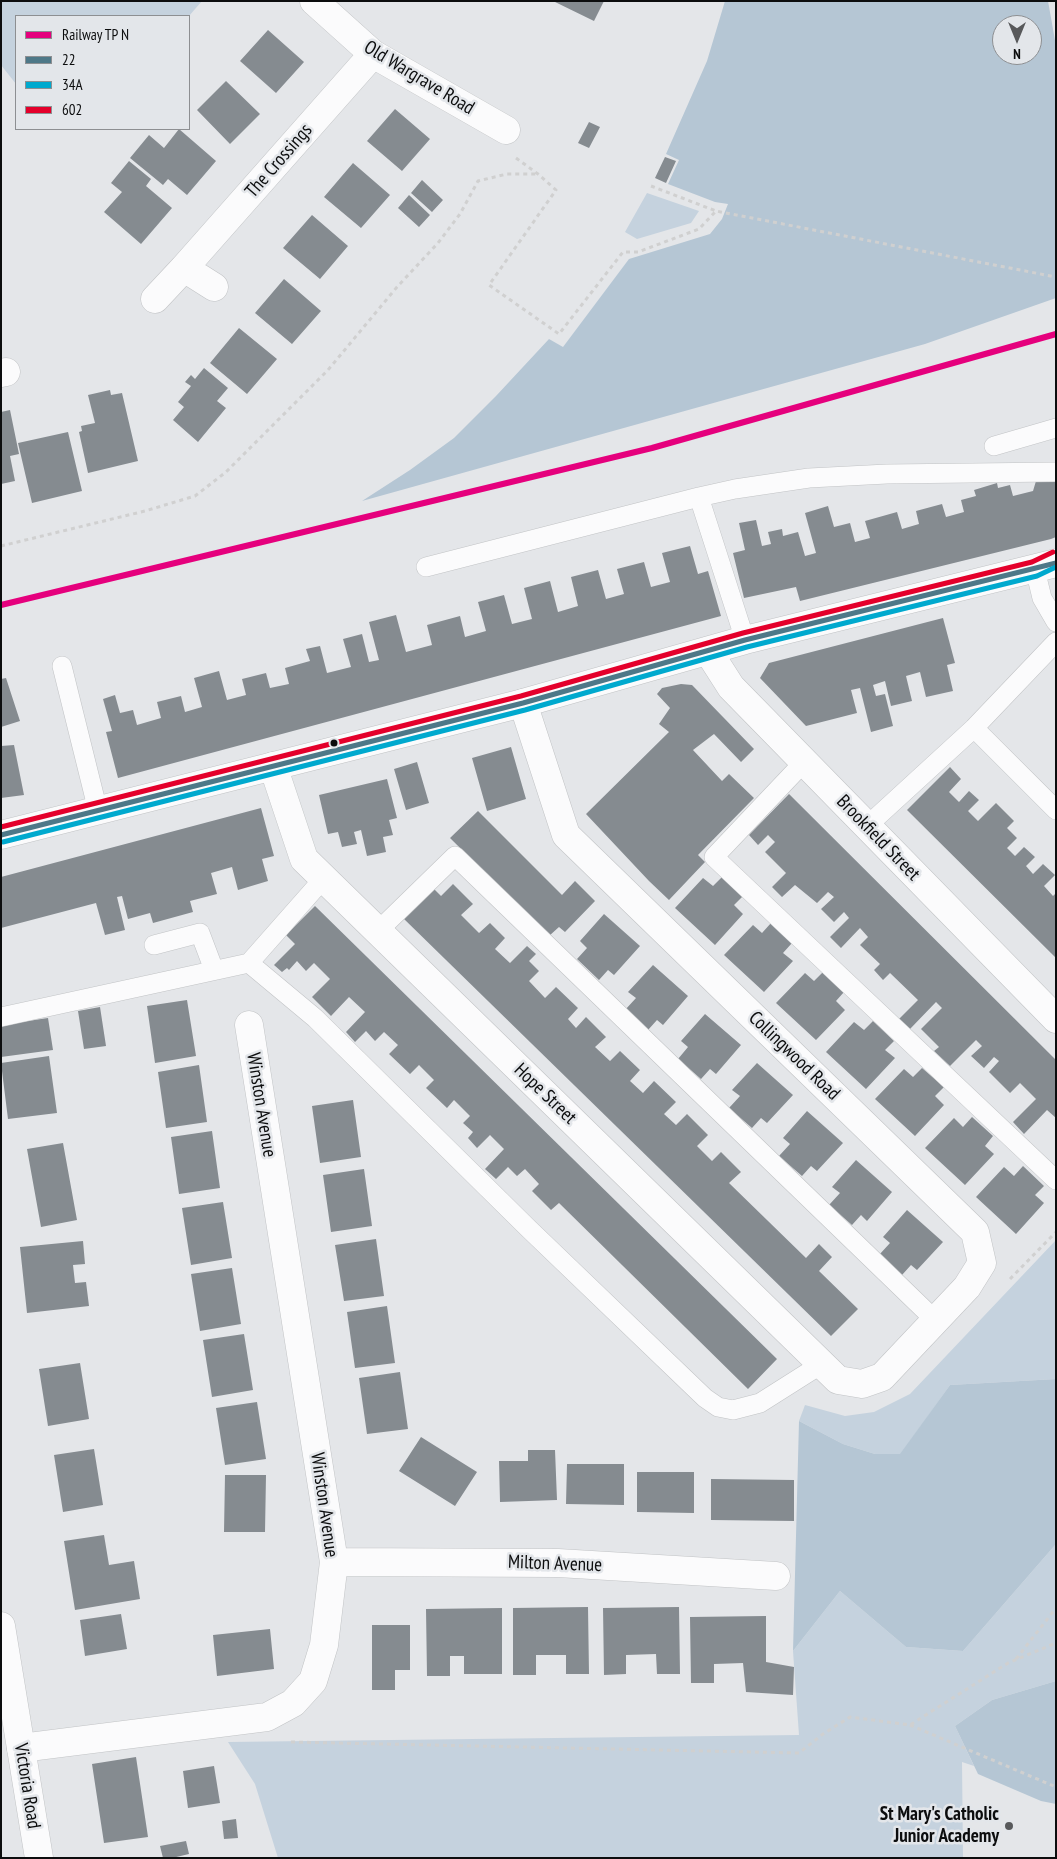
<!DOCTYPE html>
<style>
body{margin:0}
#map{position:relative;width:1057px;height:1859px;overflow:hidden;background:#e4e6e9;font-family:"PT Sans Narrow",sans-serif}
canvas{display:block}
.frame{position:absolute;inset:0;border:2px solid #0c0d0e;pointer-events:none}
.legend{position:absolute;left:15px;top:15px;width:175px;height:115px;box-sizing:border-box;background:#e3e6ea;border:1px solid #8d8f92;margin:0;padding:6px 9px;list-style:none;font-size:15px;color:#0c0d0e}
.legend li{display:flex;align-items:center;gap:10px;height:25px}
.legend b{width:25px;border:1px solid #8d8f92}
.north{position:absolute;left:992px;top:15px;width:50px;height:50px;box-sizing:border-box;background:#e3e6ea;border:1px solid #8d8f92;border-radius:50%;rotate:180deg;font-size:14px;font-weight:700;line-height:20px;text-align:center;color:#0c0d0e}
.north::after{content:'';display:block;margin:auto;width:18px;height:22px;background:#58595b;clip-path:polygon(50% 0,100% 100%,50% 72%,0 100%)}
</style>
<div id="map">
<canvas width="1057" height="1859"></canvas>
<div class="frame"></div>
<ul class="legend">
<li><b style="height:6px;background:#e5007d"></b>Railway TP N</li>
<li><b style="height:6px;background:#4e7888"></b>22</li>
<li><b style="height:6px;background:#00a9ce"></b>34A</li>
<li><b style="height:6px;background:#e4002b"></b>602</li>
</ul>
<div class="north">N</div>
</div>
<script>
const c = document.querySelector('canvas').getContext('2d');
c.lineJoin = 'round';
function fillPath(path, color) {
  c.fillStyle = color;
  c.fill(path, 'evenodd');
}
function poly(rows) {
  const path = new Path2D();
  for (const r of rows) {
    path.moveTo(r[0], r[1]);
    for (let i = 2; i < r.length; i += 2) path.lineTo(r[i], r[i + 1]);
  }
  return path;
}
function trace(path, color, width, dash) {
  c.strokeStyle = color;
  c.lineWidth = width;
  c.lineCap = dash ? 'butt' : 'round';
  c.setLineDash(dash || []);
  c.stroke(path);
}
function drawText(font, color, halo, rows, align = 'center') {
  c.font = font + ' "PT Sans Narrow",sans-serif';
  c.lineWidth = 5;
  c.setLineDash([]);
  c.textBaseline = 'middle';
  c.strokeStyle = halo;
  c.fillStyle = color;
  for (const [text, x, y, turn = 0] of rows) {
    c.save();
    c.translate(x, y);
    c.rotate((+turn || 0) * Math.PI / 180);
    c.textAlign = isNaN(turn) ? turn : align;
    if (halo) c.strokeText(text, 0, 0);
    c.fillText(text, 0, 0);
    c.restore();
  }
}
fillPath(poly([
 [1,1,202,1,189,16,16,16,16,84,1,65],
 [647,193,699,211,691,223,637,239,625,232],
 [1056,1240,1056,1379,950,1385,901,1454,875,1454,843,1444,799,1421,805,1405,845,1416,874,1412,910,1394],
 [1056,1544,1056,1681,992,1700,955,1726,974,1766,962,1762,963,1858,278,1858,255,1784,228,1742,799,1735,793,1651,840,1591,906,1647,963,1651]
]), '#c5d2de');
fillPath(poly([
 [725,1,1048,1,1056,46,1056,298,925,344,362,501,410,470,454,438,496,396,549,339,563,347,629,259,710,234,722,219,728,204,715,202,668,184,679,160,666,154,707,61],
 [1002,25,1032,25,1032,55,1002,55],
 [1056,1379,1056,1544,963,1651,906,1647,840,1591,793,1651,799,1421,843,1444,875,1454,900,1454,950,1385],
 [1056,1681,1056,1804,1041,1801,978,1774,955,1726,992,1700]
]), '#b5c6d4');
fillPath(poly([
 [553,1,604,1,594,21],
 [268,30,304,62,276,93,240,61],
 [226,81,260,114,230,144,197,110],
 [395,109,430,139,402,171,367,141],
 [589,122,600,127,589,148,578,143],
 [179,129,216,161,187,195,168,179,163,185,130,158,149,135,164,148],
 [665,157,676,161,666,183,655,178],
 [129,161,151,179,146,186,172,208,141,244,104,212,122,192,111,183],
 [353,163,390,195,361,228,324,197],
 [422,180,443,200,432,212,411,193],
 [409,195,430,215,419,227,398,208],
 [312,215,348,246,320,279,283,248],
 [284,279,321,311,292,344,255,313],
 [239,328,277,359,247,394,210,363],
 [204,368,228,388,217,401,226,408,198,442,173,420,184,407,178,402,191,386,185,382,191,375,195,379],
 [110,390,111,395,122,393,138,461,88,473,79,432,82,431,81,426,95,423,88,395],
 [10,410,19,454,10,456,15,481,1,484,1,412],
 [68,432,82,491,32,503,18,443],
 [1036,481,1056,481,1056,537,1051,539,800,601,796,587,744,598,733,553,745,550,739,523,756,520,762,546,771,544,768,532,782,529,783,536,798,532,805,556,816,553,805,513,828,506,834,527,850,523,855,542,870,538,865,521,897,512,902,529,919,524,916,511,942,504,946,517,964,512,961,500,976,496,974,490,997,483,998,488,1010,485,1013,496,1033,491],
 [690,546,698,574,708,571,721,616,118,778,106,732,112,731,103,699,115,695,120,713,133,710,137,725,161,718,157,702,181,696,185,712,202,707,194,678,219,671,227,700,246,695,242,679,266,673,270,688,289,684,285,668,310,661,306,649,320,646,327,673,351,667,343,639,362,634,369,662,379,660,369,622,396,615,406,652,432,645,427,625,460,616,465,637,486,631,478,602,504,595,512,624,532,619,524,588,550,581,558,612,578,606,571,577,598,570,606,599,624,594,617,569,644,562,651,587,670,582,662,553],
 [943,618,955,663,947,665,953,691,926,697,920,672,906,676,912,701,891,706,885,681,873,685,876,696,885,694,893,726,871,732,860,688,851,690,857,713,806,726,760,678,769,663],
 [6,678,20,721,1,727,1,679],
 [681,684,692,685,754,749,741,762,714,734,693,750,722,781,729,774,754,798,698,855,705,862,669,900,649,881,586,814,669,732,659,724,670,708,657,694,662,688],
 [14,745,24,795,1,798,1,746],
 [511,747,526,799,487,811,472,758],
 [417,762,429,803,406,810,394,769],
 [950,767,961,779,949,792,959,802,969,791,979,800,968,811,978,821,996,803,1014,821,1007,828,1017,838,1007,848,1015,856,1024,847,1035,857,1026,866,1033,874,1043,864,1055,875,1044,886,1053,896,1056,893,1056,958,907,810],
 [387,779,397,818,389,820,393,835,383,837,386,852,367,856,361,830,354,832,357,844,342,847,338,832,328,834,319,795],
 [789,794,1056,1060,1056,1118,1047,1110,1024,1134,1013,1122,1036,1099,1020,1083,1010,1093,989,1072,999,1061,994,1057,984,1068,971,1056,982,1046,976,1040,950,1066,934,1051,939,1047,921,1029,942,1008,936,1002,910,1029,899,1019,918,1000,890,973,883,980,874,970,880,964,860,945,868,937,860,928,841,948,830,937,849,918,844,912,834,922,821,909,834,897,828,892,817,903,795,885,782,897,772,887,786,873,765,852,775,842,768,835,758,845,749,835],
 [261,808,274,856,262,859,268,881,238,890,232,867,211,873,217,894,190,901,193,912,153,923,150,913,128,919,122,896,117,897,125,930,105,935,96,903,1,928,1,877],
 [478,811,562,895,575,881,595,901,565,932,559,927,549,936,450,838],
 [722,877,743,896,734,905,743,914,715,945,675,908,703,878,713,886],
 [453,884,473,904,461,915,479,933,490,923,505,938,495,949,510,963,527,946,536,954,529,961,539,971,529,981,545,998,556,987,578,1008,568,1019,576,1028,586,1017,606,1037,595,1047,610,1061,620,1051,640,1070,630,1081,643,1093,654,1081,676,1102,664,1114,676,1125,687,1114,708,1135,697,1146,712,1161,721,1152,741,1172,729,1183,806,1258,819,1244,832,1257,819,1271,858,1309,831,1336,403,918,433,888,441,896],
 [315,906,777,1359,748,1389,559,1203,551,1210,532,1191,539,1184,525,1169,517,1176,508,1167,496,1179,485,1169,504,1149,490,1135,477,1148,468,1138,473,1132,463,1123,470,1116,454,1100,447,1108,426,1088,434,1080,419,1065,410,1074,389,1054,398,1045,384,1032,375,1041,366,1031,355,1042,346,1032,365,1012,349,997,331,1016,312,997,330,979,314,963,306,971,297,961,289,970,287,968,282,972,274,965,295,944,286,935],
 [604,914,640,946,614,975,608,970,599,980,577,959,587,948,580,941],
 [771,923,792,943,783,953,793,961,764,992,724,955,753,925,762,933],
 [653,965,688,996,663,1025,657,1020,648,1030,625,1010,636,998,628,992],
 [823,972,844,992,836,1001,845,1010,816,1040,776,1003,805,973,814,981],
 [187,1000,196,1056,155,1063,147,1006],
 [100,1007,106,1046,84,1049,78,1011],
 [705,1014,741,1045,716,1074,710,1069,701,1079,678,1059,688,1047,681,1041],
 [48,1018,53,1050,1,1057,1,1025],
 [873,1021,894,1041,885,1050,895,1058,866,1089,826,1052,854,1022,864,1030],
 [49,1056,57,1113,8,1119,1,1063],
 [757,1063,793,1095,767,1123,761,1118,752,1128,729,1108,740,1096,732,1090],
 [199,1065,207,1122,166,1128,158,1072],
 [922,1068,944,1087,935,1096,944,1105,915,1136,875,1099,904,1069,913,1077],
 [353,1100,361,1157,320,1163,312,1106],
 [807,1111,843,1143,817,1171,811,1166,802,1176,779,1156,790,1144,783,1138],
 [972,1117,993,1136,985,1146,994,1154,965,1185,925,1148,954,1118,963,1127],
 [212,1131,220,1188,179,1194,171,1137],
 [63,1143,77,1220,41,1227,27,1149],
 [856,1160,892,1192,867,1221,861,1215,852,1225,829,1205,840,1193,832,1187],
 [1023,1166,1044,1186,1035,1195,1044,1203,1016,1234,976,1197,1004,1167,1014,1176],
 [364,1169,372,1226,331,1232,323,1175],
 [223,1202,232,1258,191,1265,182,1208],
 [907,1210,943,1242,917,1270,911,1265,902,1275,879,1255,890,1243,883,1237],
 [376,1239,384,1296,344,1301,335,1245],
 [83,1241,85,1264,73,1265,75,1283,86,1282,89,1306,27,1313,20,1247],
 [232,1268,241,1324,200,1331,191,1274],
 [387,1306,395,1363,355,1368,347,1312],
 [244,1334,253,1390,212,1397,203,1340],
 [80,1363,89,1419,48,1426,39,1369],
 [400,1372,408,1429,367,1434,359,1378],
 [257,1402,266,1459,225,1465,216,1408],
 [421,1437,477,1472,455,1506,399,1471],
 [94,1449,103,1505,63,1512,54,1455],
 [528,1450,555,1450,557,1500,500,1502,499,1461,528,1461],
 [567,1464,624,1464,624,1505,566,1504],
 [637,1472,694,1472,694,1513,637,1512],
 [225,1475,266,1475,265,1532,224,1532],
 [711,1479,794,1480,794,1521,711,1520],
 [104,1535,109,1565,134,1561,140,1599,75,1610,64,1541],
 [588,1607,589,1674,566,1674,566,1655,536,1655,536,1675,513,1675,513,1608],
 [679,1607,680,1674,657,1674,656,1654,626,1655,626,1674,604,1675,603,1608],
 [502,1608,502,1674,464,1674,464,1656,450,1656,450,1676,427,1676,426,1609],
 [121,1614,127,1649,85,1656,80,1620],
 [766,1616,766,1662,794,1667,793,1695,746,1692,743,1663,714,1664,714,1683,691,1683,690,1617],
 [372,1625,410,1625,410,1670,395,1670,395,1690,372,1690],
 [270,1629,274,1669,217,1676,213,1635],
 [136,1757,148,1837,104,1843,92,1764],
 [214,1766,220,1803,188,1808,183,1771],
 [236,1819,238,1838,224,1839,222,1821],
 [186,1841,189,1854,172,1858,163,1858,160,1846]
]), '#858b90');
const lane = poly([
 [994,446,1056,428],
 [699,497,745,640],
 [426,567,699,497,735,489,809,478,887,474,1056,472],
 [1035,569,1042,598,1056,622],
 [62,666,98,811],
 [974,728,1056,810],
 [804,762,714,857,1056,1180],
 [867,826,974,728,1056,642],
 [378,931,455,856,936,1321],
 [154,945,200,933,214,970],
 [249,963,324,878],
 [1,1017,249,963,315,1018,529,1229,705,1398,718,1407,733,1410,760,1403,820,1365]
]);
const street = poly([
 [314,1,373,54,506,130],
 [214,287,184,268,373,54],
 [155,299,184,268],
 [1,373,6,372],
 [708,651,731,687,1056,1019],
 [273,766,304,859,838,1380,862,1384,882,1377,967,1287,982,1263,975,1232,566,835,523,703],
 [334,1562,558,1563,776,1576],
 [21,1748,267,1717,293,1703,313,1681,324,1645,334,1562,249,1025]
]);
const secondary = poly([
 [1,835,523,703,745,640,1056,563],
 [1,1626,39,1858]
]);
trace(lane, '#c1c3c5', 20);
trace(street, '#c1c3c5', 29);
trace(secondary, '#c1c3c5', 29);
trace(poly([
 [516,158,538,174,556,190,489,285,559,334,623,252,638,252,699,229,716,211,1056,277],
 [651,186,716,211],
 [1,546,145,511,195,496,226,472,328,370,397,287,438,243,460,214,478,181,507,174,538,174],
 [1010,1279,1056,1232],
 [1016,1659,1056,1608],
 [910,1725,1056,1787],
 [291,1742,799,1753,823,1734,850,1717,910,1725,1008,1663,1056,1643]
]), '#d0d0d0', 3, [4, 4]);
trace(lane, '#fbfbfc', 19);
trace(street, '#fbfbfc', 28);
trace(secondary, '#fbfbfc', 28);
trace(poly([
 [1,835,523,703,745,640,1056,563]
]), '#4e7888', 5);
trace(poly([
 [3,842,525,710,747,647,1037,576,1056,567]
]), '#00a9ce', 5);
trace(poly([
 [1,827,521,696,743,633,1032,562,1053,552]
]), '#e4002b', 5);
trace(poly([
 [1,605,652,448,1056,334]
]), '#e5007d', 6);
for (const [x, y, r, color] of [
 [334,743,4.5,"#0c0d0e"],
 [1009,1826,5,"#58595b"]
]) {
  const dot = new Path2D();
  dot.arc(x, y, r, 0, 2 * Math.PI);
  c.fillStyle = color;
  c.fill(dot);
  trace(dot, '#e3e6ea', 2);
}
drawText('19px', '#0c0d0e', '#e3e6ea', [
 ["Old Wargrave Road",419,78,31],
 ["The Crossings",279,161,-49],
 ["Brookfield Street",878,838,46],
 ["Collingwood Road",794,1056,44],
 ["Hope Street",545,1094,44],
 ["Winston Avenue",261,1105,81],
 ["Winston Avenue",324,1505,82],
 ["Milton Avenue",555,1564,2],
 ["Victoria Road",27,1786,81]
]);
drawText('bold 19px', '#0c0d0e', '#e3e6ea', [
 ["St Mary's Catholic",999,1815],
 ["Junior Academy",999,1837]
], 'right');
</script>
